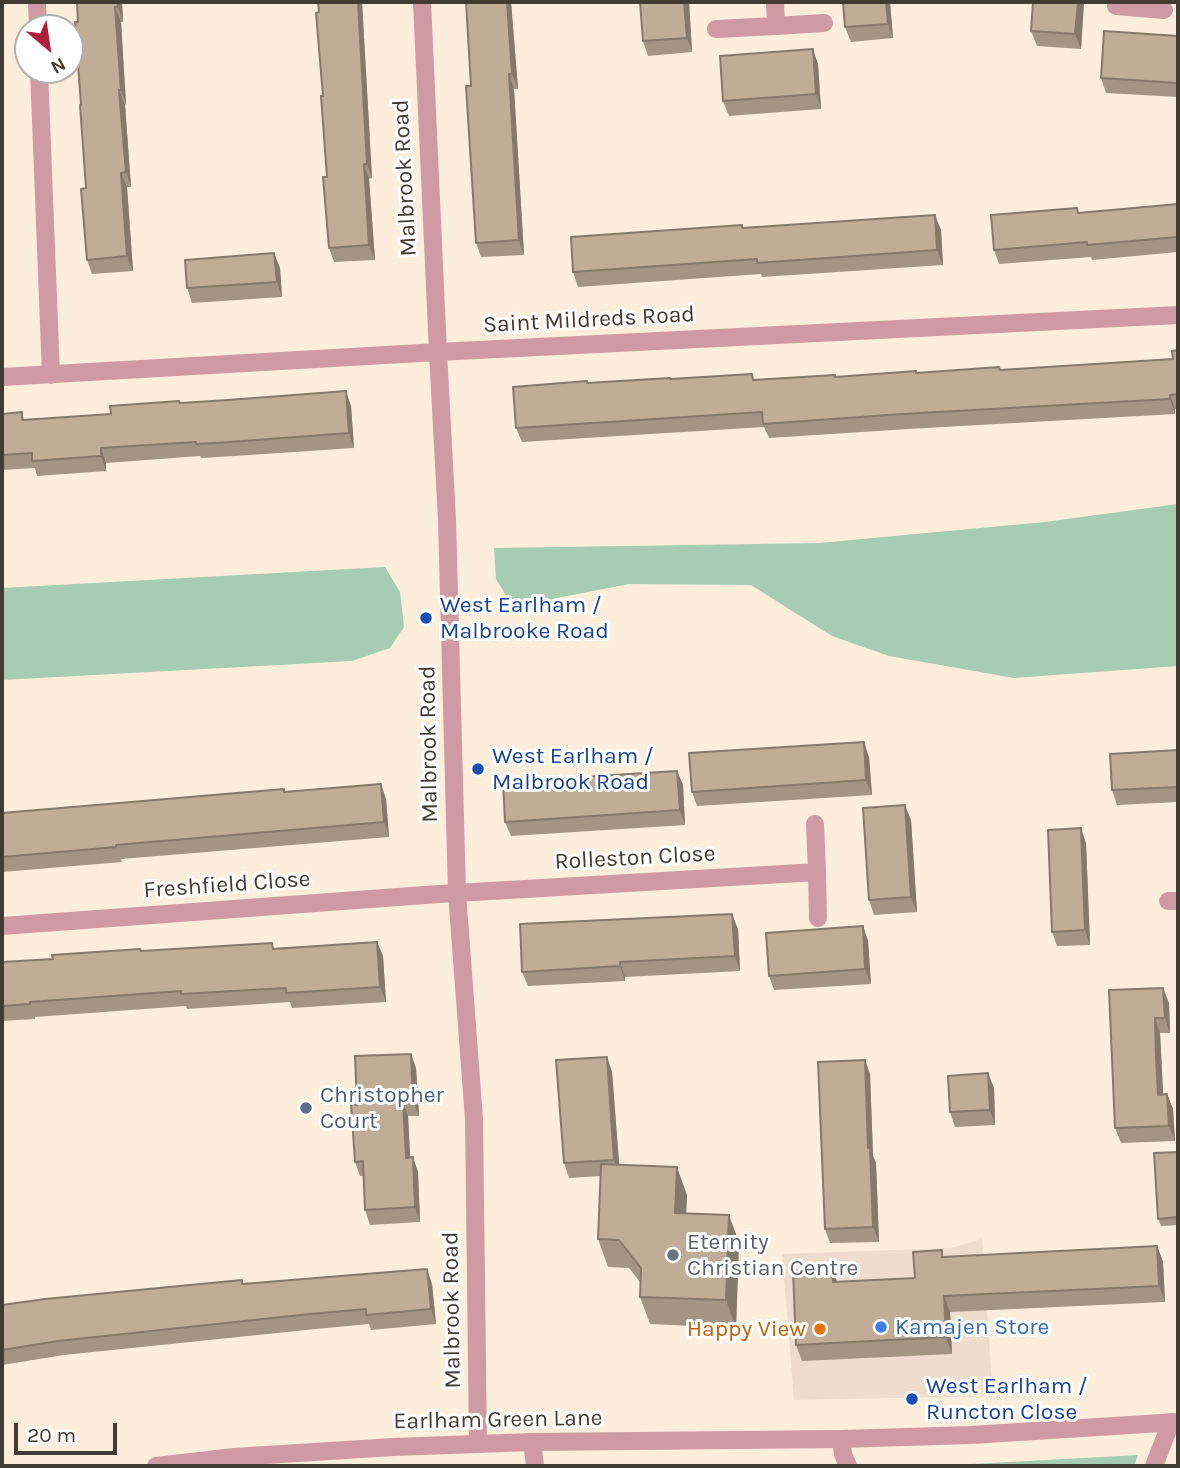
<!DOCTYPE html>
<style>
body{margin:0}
#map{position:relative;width:1180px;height:1468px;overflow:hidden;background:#fdeedc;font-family:Karla,sans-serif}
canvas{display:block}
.frame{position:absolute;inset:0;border:4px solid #423b32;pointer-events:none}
.north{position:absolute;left:14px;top:14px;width:70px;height:70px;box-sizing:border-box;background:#fff;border:2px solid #b3b1ad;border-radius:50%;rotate:151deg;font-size:19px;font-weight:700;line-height:28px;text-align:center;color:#423b32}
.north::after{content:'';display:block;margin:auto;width:24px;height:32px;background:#b11e3c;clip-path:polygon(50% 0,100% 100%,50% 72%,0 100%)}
.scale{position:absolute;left:14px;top:1423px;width:103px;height:32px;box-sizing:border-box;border:4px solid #423b32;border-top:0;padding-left:9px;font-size:21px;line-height:24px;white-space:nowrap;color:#423b32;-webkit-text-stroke:5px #fff;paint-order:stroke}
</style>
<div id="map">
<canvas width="1180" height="1468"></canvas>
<div class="frame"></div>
<div class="north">N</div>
<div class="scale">20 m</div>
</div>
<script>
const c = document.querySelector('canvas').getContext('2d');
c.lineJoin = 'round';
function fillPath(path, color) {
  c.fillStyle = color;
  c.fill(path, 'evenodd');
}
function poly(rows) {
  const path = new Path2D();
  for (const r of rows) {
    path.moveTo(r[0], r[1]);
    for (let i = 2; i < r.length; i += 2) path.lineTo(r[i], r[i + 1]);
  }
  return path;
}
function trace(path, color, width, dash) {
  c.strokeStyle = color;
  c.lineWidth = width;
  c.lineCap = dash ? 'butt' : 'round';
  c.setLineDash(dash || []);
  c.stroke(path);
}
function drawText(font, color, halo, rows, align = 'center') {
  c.font = font + ' Karla,sans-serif';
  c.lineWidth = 6;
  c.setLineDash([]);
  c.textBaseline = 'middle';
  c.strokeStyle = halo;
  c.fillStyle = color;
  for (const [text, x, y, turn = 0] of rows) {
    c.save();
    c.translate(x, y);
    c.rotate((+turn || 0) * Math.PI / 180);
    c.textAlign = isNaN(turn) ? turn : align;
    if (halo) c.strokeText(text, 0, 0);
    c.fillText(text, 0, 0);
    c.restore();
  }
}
fillPath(poly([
 [982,1239,993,1396,794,1400,782,1254,951,1248]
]), '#eedccc');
fillPath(poly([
 [1178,504,1178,666,1014,678,889,656,832,636,751,585,629,584,557,598,515,611,496,579,494,548,819,543,1045,522],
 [385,567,400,592,404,627,390,648,352,661,2,680,2,588],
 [1138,1455,1134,1466,935,1466]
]), '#a6ccb1');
trace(poly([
 [37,2,38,28],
 [422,2,438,352,447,520,457,893,474,1119,478,1444],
 [1116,6,1164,10],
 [776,26,824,23],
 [716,29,776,26,775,2],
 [39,70,51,375],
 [2,377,438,352,1178,315],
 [815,824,817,872],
 [1168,901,1178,901],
 [2,926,439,894,817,872,818,918],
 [841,1439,843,1454,848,1466],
 [532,1442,535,1466],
 [1154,1466,1171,1422]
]), '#d09aa4', 18);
trace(poly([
 [156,1466,234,1457,394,1447,532,1442,841,1439,971,1435,1178,1422]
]), '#d09aa4', 18);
fillPath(poly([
 [122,2,123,22,121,22,126,104,125,105,131,187,127,187,133,271,92,274,87,260,86,188,78,22],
 [318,2,362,2,372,178,369,179,375,260,334,262,329,248,327,177],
 [466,2,511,2,518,89,514,89,524,255,481,257,476,243,471,86],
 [640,2,689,2,692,52,648,56,643,41],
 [890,2,893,38,851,42,845,27],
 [1084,2,1081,49,1037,46,1031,31],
 [1178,36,1178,97,1106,93,1101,78],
 [818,64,821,109,729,116,723,101],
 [1178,204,1178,252,1092,260,1091,257,999,264,994,250,1079,213],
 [743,228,941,230,943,265,762,277,761,274,578,287,573,272],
 [280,268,282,297,192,303,187,288],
 [1178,350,1178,409,1175,409,1175,414,908,429,769,438,764,427,522,442,516,428,587,383,670,379,755,380,1000,370,1173,359],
 [180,403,351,406,354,448,235,456,201,458,200,456,106,463,106,471,37,476,35,468,2,470,2,414,22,412,24,420,111,414],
 [1178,750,1178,802,1117,805,1112,790],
 [869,757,872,795,697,806,692,792],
 [677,771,683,785,685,825,511,836,505,822],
 [284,789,285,792,386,799,389,837,121,859,122,862,2,872,2,813],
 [911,820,917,912,874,915,869,900],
 [1086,843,1090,945,1057,946,1052,932],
 [863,926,868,941,871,984,774,990,769,976],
 [738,929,740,971,625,977,625,981,528,986,522,972],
 [377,942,383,956,386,1002,292,1008,290,1002,187,1009,186,1006,35,1017,35,1019,2,1021,2,962,53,959,140,949,141,951,274,948],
 [1109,990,1169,1003,1170,1033,1160,1033,1163,1094,1167,1094,1173,1109,1175,1141,1121,1143,1115,1128],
 [607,1057,612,1072,619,1165,687,1195,686,1214,739,1242,736,1328,650,1324,640,1297,640,1282,629,1268,608,1267,598,1239,601,1176,569,1178,564,1163],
 [865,1060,870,1074,873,1156,876,1163,879,1242,830,1243,825,1229],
 [416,1068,419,1116,408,1116,410,1157,418,1172,420,1222,370,1225,365,1210,363,1176,360,1176,355,1162,357,1105],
 [994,1088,995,1125,955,1127,950,1112],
 [1178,1152,1178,1225,1161,1226,1158,1219],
 [1157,1246,1163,1262,1165,1302,950,1312,952,1354,802,1361,796,1345,832,1269,837,1282,915,1278,944,1257],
 [242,1280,243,1284,432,1284,436,1324,371,1330,369,1324,316,1329,64,1355,2,1365,2,1305]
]), '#a49582');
fillPath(poly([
 [117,2,122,2,123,22,118,7],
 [358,2,362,2,372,178,367,164],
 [507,2,511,2,518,89,512,74],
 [684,2,689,2,692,52,687,38],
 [886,2,890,2,893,38,888,24],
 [1078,2,1084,2,1081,49,1075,34],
 [115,7,121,22,126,104,121,90],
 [813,49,818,64,821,109,816,94],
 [509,74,514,89,524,255,519,240],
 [119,90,125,105,131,187,126,172],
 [364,164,369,179,375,260,369,245],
 [121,173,127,187,133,271,127,256],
 [935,215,941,230,943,265,937,250],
 [274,253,280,268,282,297,277,282],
 [346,391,351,406,354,448,349,433],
 [1170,395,1175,409,1175,414,1170,399],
 [101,448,106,463,106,471,101,456],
 [864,742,869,757,872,795,866,780],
 [677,771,683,785,685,825,680,810],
 [381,784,386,799,389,837,384,822],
 [905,805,911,820,917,912,911,897],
 [1081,828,1086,843,1090,945,1085,930],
 [732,914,738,929,740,971,735,956],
 [863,926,868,941,871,984,865,969],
 [377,942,383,956,386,1002,380,987],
 [620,962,625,977,625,981,620,966],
 [1163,988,1169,1003,1170,1033,1165,1018],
 [1155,1018,1160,1033,1164,1109,1158,1095],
 [411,1054,416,1068,419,1116,413,1101],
 [607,1057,612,1072,620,1174,614,1160],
 [865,1060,870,1074,873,1156,876,1163,879,1242,873,1227,868,1148],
 [988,1073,994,1088,995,1125,990,1110],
 [1167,1094,1173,1109,1175,1141,1169,1126],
 [403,1102,408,1116,411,1172,406,1158],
 [413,1157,418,1172,420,1222,415,1207],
 [677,1167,687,1195,685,1241,675,1213],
 [729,1215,739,1242,736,1328,726,1300],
 [1157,1246,1163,1262,1165,1302,1159,1286],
 [427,1269,432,1284,436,1324,431,1309],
 [832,1269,838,1285,833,1282],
 [944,1296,950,1312,952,1354,946,1337]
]), '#86796a');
const building = poly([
 [77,2,117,2,118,7,115,7,121,90,119,90,126,172,121,173,127,256,87,260,81,189,86,188,80,105,81,105,75,22,78,22,77,2],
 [318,2,358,2,367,164,364,164,369,245,329,248,323,177,327,177,321,96,323,96,316,13,319,12,318,2],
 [466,2,507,2,512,74,509,74,519,240,476,243,466,86,471,86,466,2],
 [640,2,684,2,687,38,643,41,640,2],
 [843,2,886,2,888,24,845,27,843,2],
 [1033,2,1078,2,1075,34,1031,31,1033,2],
 [1104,31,1178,36,1178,83,1101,78,1104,31],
 [813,49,816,94,723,101,720,56,813,49],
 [1178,204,1178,237,1087,245,1087,242,994,250,991,215,1077,208,1078,213,1178,204],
 [935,215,937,250,757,263,757,259,573,272,571,237,742,225,742,228,935,215],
 [274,253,277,282,187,288,185,260,274,253],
 [1178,350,1178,394,1170,395,1170,399,902,414,763,424,762,412,516,428,513,387,587,381,587,383,670,378,670,379,752,374,753,380,835,375,835,377,916,371,916,373,999,367,1000,370,1173,359,1172,351,1178,350],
 [346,391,349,433,230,442,196,444,196,442,101,448,101,456,32,461,32,453,2,455,2,414,22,412,22,420,111,414,110,406,179,401,180,403,228,400,346,391],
 [864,742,866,780,692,792,689,753,864,742],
 [1178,750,1178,787,1112,790,1110,754,1178,750],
 [677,771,680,810,505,822,503,782,677,771],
 [381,784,384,822,116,845,116,847,2,857,2,813,284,789,284,792,381,784],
 [905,805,911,897,869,900,863,808,905,805],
 [1081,828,1085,930,1052,932,1048,830,1081,828],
 [732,914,735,956,620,962,620,966,522,972,520,924,732,914],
 [863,926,865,969,769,976,766,933,863,926],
 [377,942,380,987,286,993,286,988,181,994,181,991,30,1002,30,1004,2,1006,2,962,53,959,52,955,140,949,141,951,272,943,273,949,377,942],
 [1163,988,1165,1018,1155,1018,1156,1057,1158,1095,1167,1094,1169,1126,1115,1128,1109,990,1163,988],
 [411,1054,413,1101,403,1102,406,1158,413,1157,415,1207,365,1210,363,1161,355,1162,351,1104,357,1105,355,1056,411,1054],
 [607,1057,614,1160,564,1163,556,1060,607,1057],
 [865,1060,868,1148,870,1148,873,1227,825,1229,818,1062,865,1060],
 [988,1073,990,1110,950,1112,948,1076,988,1073],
 [1178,1152,1178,1217,1158,1219,1154,1153,1178,1152],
 [601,1164,677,1167,675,1213,729,1215,726,1300,640,1297,641,1268,619,1240,598,1239,601,1164],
 [1157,1246,1159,1286,944,1296,946,1337,796,1345,793,1271,832,1269,833,1282,915,1278,913,1252,942,1250,942,1257,1157,1246],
 [427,1269,431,1309,366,1315,366,1309,310,1314,58,1341,2,1350,2,1305,45,1299,242,1280,242,1284,427,1269]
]);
fillPath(building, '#bfad97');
trace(building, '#86796a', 2);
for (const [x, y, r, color] of [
 [426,618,7,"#1a4fb4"],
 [478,769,7,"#1a4fb4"],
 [306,1108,7,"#5c6f8a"],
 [673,1255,7,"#6b7280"],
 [881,1327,7,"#3f7fe0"],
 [820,1329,7,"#e8710a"],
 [912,1399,7,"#1a4fb4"]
]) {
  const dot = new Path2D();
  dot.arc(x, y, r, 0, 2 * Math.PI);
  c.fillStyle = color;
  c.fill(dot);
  trace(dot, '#fff', 2.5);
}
drawText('23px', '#423b32', '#fff', [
 ["Malbrook Road",405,178,-93],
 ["Saint Mildreds Road",589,320,-3],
 ["Malbrook Road",429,744,-91],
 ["Rolleston Close",635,858,-3],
 ["Freshfield Close",227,885,-4],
 ["Malbrook Road",452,1310,-91],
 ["Earlham Green Lane",498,1420,-1]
]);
drawText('23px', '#164399', '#fff', [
 ["West Earlham /",440,605],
 ["Malbrooke Road",440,631],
 ["West Earlham /",492,756],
 ["Malbrook Road",492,782],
 ["West Earlham /",926,1386],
 ["Runcton Close",926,1412]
], 'left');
drawText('23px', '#4e5e75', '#fff', [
 ["Christopher",320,1095],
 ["Court",320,1121]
], 'left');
drawText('23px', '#5b616d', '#fff', [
 ["Eternity",687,1242],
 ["Christian Centre",687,1268]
], 'left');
drawText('23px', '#366cbe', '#fff', [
 ["Kamajen Store",895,1327]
], 'left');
drawText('23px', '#c56008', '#fff', [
 ["Happy View",806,1329]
], 'right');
</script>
